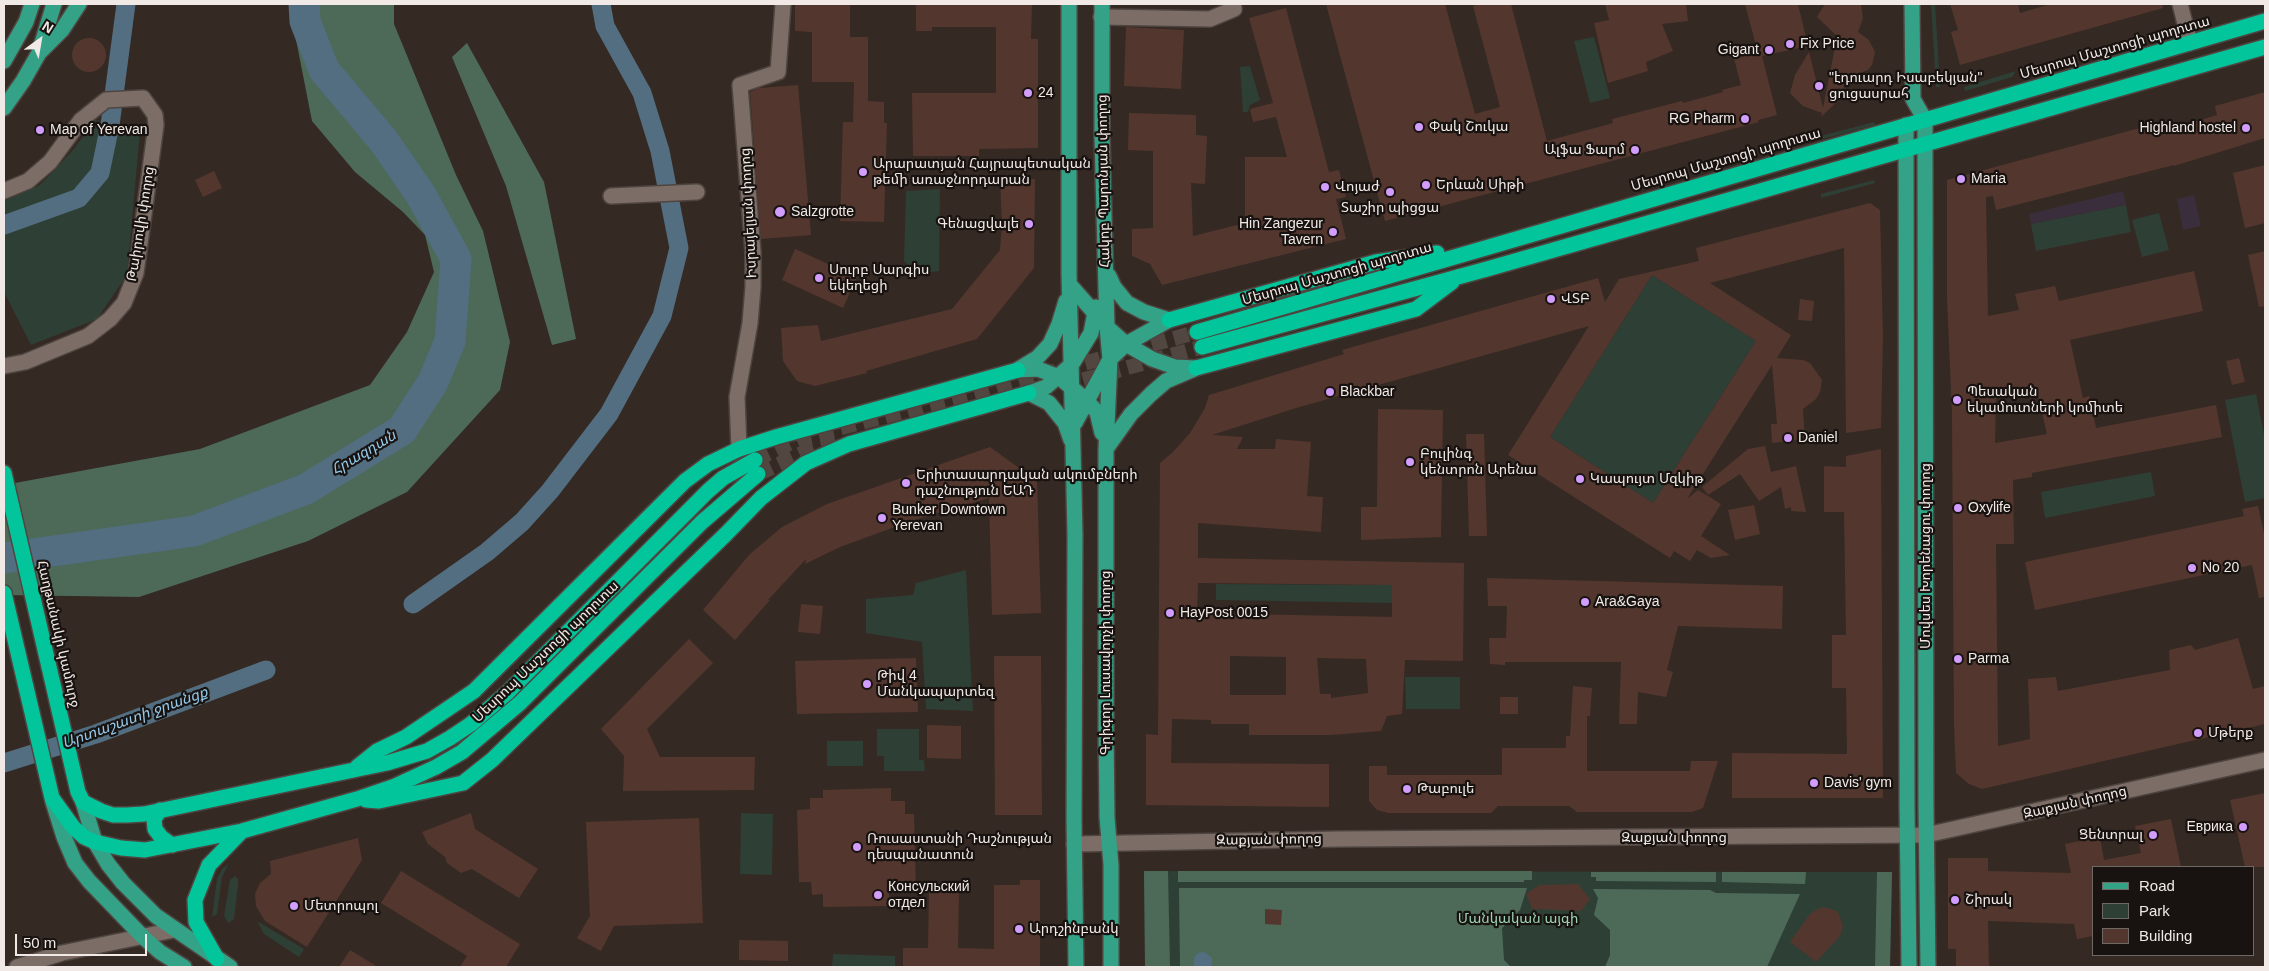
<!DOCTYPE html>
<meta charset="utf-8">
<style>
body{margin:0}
#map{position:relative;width:2269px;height:971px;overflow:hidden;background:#352923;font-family:Arial,sans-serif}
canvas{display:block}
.frame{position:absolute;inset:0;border:5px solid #f1e9e5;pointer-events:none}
.legend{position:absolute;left:2092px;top:866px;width:162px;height:90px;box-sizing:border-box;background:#181310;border:1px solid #6f6965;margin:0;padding:6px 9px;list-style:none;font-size:15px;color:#f1e9e5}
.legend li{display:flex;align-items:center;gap:10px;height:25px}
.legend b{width:25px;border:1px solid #6f6965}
.north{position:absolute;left:15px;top:15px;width:50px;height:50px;-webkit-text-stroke:4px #181310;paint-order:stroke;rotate:32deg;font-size:14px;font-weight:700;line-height:20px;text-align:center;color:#f1e9e5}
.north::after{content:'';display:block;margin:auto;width:18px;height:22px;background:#f1e9e5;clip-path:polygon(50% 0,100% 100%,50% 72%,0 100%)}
.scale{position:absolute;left:15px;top:934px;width:132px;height:22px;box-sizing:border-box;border:2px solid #f1e9e5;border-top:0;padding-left:6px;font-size:15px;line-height:18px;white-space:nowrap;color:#f1e9e5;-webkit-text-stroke:4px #181310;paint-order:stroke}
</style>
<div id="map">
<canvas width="2269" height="971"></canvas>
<div class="frame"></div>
<ul class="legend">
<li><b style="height:6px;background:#33a287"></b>Road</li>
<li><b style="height:14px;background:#2e3f35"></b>Park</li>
<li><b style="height:14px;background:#53372e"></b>Building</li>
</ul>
<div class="north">N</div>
<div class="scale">50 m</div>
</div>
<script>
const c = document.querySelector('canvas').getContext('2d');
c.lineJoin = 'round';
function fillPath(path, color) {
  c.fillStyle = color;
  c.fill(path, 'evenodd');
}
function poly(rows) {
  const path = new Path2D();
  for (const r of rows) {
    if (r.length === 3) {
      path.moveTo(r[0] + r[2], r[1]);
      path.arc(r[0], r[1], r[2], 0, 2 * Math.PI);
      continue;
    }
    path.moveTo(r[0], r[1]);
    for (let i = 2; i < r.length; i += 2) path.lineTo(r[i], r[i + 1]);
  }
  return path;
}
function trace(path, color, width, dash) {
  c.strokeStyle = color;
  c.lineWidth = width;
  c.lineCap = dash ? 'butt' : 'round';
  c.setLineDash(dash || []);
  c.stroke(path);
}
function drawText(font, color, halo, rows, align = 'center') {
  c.font = font + ' Arial,"Noto Sans Armenian",sans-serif';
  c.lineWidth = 4.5;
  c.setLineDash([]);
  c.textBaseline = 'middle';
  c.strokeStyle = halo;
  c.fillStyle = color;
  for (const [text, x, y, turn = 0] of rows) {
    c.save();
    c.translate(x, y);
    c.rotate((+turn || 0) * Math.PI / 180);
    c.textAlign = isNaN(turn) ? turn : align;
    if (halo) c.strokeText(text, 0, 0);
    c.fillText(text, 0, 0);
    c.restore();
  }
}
fillPath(poly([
 [2123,191,2126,205,2031,224,2029,214],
 [2194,195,2201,226,2183,230,2177,199]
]), '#3b2e3c');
fillPath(poly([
 [1931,4,1935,4,1940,87,1936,87],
 [1594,37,1610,98,1590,103,1574,41],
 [1250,66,1260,100,1250,105,1248,112,1243,112,1240,67],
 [2016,71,2012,77,1965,91,1964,87],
 [95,120,140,132,127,275,97,319,31,345,4,292,4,201,40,185,74,149],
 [1874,122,1875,125,1823,139,1821,136],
 [1874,180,1875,183,1821,198,1821,194],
 [940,189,939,271,918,274,904,261,906,191],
 [2126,205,2131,232,2036,251,2031,224],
 [2159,213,2169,250,2142,257,2132,220],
 [1652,275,1756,341,1653,503,1550,437],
 [2256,394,2265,440,2265,498,2245,502,2225,400],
 [2151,472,2155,496,2045,518,2041,492],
 [966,570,973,711,926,709,922,642,866,633,866,599,913,595,916,583],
 [1216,584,1392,585,1392,603,1216,600],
 [1405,677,1460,677,1460,709,1406,709],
 [877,729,919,729,919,760,924,760,925,771,884,771,884,756,877,756],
 [827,741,863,741,863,766,827,766],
 [741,813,773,814,772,875,740,874],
 [229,863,222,877,217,914,212,917,217,879,222,869],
 [1144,871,1892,872,1890,967,1145,967],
 [235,876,238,879,238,885,234,919,228,923,224,916,230,880],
 [257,921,304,949,299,957,264,934],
 [833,954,895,956,895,967,832,967]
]), '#2e3f35');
fillPath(poly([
 [289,4,394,4,394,24,456,175,483,231,510,342,500,390,407,492,308,541,139,597,4,595,4,485,200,449,370,385,407,332,434,272,425,235,403,212,355,172,312,121],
 [467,43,544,182,576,339,552,345,506,186,452,57],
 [1144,871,1168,871,1170,967,1145,967],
 [1178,871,1532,871,1532,880,1524,880,1524,882,1178,882],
 [1591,872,1716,872,1716,882,1596,881,1596,877,1591,877],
 [1722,872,1806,872,1805,884,1722,882],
 [1877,872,1892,872,1890,967,1875,967],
 [1179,888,1527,888,1520,910,1502,928,1504,960,1511,967,1180,967],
 [1593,889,1710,890,1716,893,1800,894,1767,967,1605,967,1610,955,1610,930,1594,915,1598,898]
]), '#4d6a59');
fillPath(poly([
 [1204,952,1212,958,1211,967,1194,967,1194,958,1198,953]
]), '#526e80');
trace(poly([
 [4,225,79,198,100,173,110,125,126,4],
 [413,604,487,552,522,522,550,491,609,414,662,316,679,248,660,151,642,93,605,26,601,4],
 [4,763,96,734,266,670]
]), '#526e80', 19);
trace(poly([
 [4,558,194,531,306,489,402,430,433,382,450,341,456,259,421,195,383,140,324,70,305,21,304,4]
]), '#526e80', 31);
fillPath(poly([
 [795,4,850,4,850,37,868,37,868,101,884,102,884,123,887,123,884,222,840,221,843,122,853,122,854,82,812,82,812,32,795,31],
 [916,4,1032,4,1031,39,1038,39,1038,148,979,149,979,156,913,156,912,93,996,93,996,27,932,27,932,31,916,31],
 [1326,4,1445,4,1475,114,1500,107,1473,6,1481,4,1511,4,1547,141,1613,123,1612,119,1682,101,1683,103,1723,92,1722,90,1741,85,1734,59,1758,53,1745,4,1798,4,1808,46,1762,56,1777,115,1758,120,1759,122,1385,221],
 [1605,4,1686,4,1688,21,1662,24,1673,51,1646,62,1648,71,1608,83,1594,23,1609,20],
 [1825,4,1861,4,1863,18,1858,32,1869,40,1875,52,1872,65,1868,70,1845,78,1842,97,1821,117,1822,113,1803,106,1790,93,1795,75,1809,52,1823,108,1835,47,1840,39,1817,17],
 [1950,4,2018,4,2020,13,2051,4,2162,4,2163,8,1960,65,1951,32,1958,30],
 [1286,8,1329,172,1339,170,1346,197,1336,199,1346,239,1162,285,1150,264,1132,256,1132,229,1153,228,1153,151,1128,150,1129,113,1196,115,1196,135,1207,136,1205,184,1191,183,1193,236,1245,223,1245,157,1287,157,1276,117,1253,122,1250,109,1273,103,1249,18],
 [1126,27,1184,30,1181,89,1124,86],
 [89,55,17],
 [798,85,811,235,761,239,750,92,759,88],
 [2265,92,2265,138,2174,166,2174,165,1996,210,1993,196,1986,197,1988,316,2019,310,2015,294,2055,286,2059,301,2194,271,2203,311,2070,340,2083,398,2089,396,2096,428,2216,405,2222,437,2032,473,2032,477,2013,480,2014,544,1996,544,1998,746,2030,739,2028,679,2056,677,2058,691,2170,670,2169,650,2191,645,2195,650,2238,638,2253,689,2265,686,2265,724,1982,789,1969,784,1956,773,1954,725,1952,414,1947,298,1947,180,2162,122,2164,131,2217,115,2215,106],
 [2036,387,2047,434,1995,443,1996,395],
 [2265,165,2265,223,2245,228,2233,173],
 [214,171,222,188,203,197,195,180],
 [1000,178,1035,179,1034,268,977,339,866,371,867,373,815,386,797,381,783,361,781,328,818,325,821,341,952,309,1000,250,1002,222],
 [1870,203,1880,210,1883,337,1881,428,1846,433,1844,248,1710,283,1791,335,1777,358,1803,360,1810,363,1822,380,1820,392,1816,399,1803,409,1805,439,1772,443,1771,424,1777,424,1772,365,1687,499,1698,490,1721,504,1701,536,1730,555,1711,558,1697,550,1690,561,1674,551,1670,558,1508,455,1589,326,1296,408,1212,435,1243,437,1237,449,1275,449,1276,439,1311,442,1307,496,1323,497,1321,532,1198,523,1198,558,1464,563,1463,661,1405,660,1402,714,1387,716,1381,731,1331,735,1249,735,1249,724,1211,724,1211,720,1172,719,1171,763,1329,764,1329,807,1146,805,1146,734,1158,735,1160,463,1173,452,1190,433,1205,408,1209,395,1344,354,1342,350,1598,278,1605,302,1619,279,1699,261,1696,248],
 [1652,275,1756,341,1653,503,1550,437],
 [1198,583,1392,585,1392,617,1197,613],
 [1230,656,1286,657,1286,695,1230,695],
 [1317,658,1366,659,1368,693,1331,698,1331,694,1320,694],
 [795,249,857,277,843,308,782,280],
 [2265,251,2265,306,2259,307,2248,255],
 [1800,299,1814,301,1812,321,1798,320],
 [2239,358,2245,382,2232,385,2226,361],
 [1378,409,1443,410,1441,537,1361,540,1361,507,1377,507],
 [1466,434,1484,434,1487,536,1469,536],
 [1765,446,1771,472,1796,466,1806,512,1791,511,1791,507,1785,509,1781,487,1759,501,1740,474,1708,495,1702,487,1748,449],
 [990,447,1037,481,1041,613,992,615,989,498,914,520,840,547,805,564,806,559,768,600,770,600,735,640,703,610,749,555,782,527,827,504],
 [1881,449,1883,798,1732,798,1732,753,1847,754,1846,688,1832,688,1832,635,1846,635,1844,512,1824,512,1824,466,1846,467,1846,456],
 [1754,505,1760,534,1735,540,1728,510],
 [2258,506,2265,538,2265,597,2259,598,2252,565,2035,610,2025,562,2244,516,2242,509],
 [1487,578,1783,586,1782,629,1678,626,1667,670,1673,672,1666,697,1638,692,1637,724,1619,724,1621,662,1505,662,1505,665,1490,664,1489,638,1506,638,1507,606,1488,606],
 [801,604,823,606,820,634,798,632],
 [689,639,713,663,647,729,660,757,755,757,754,790,623,791,624,756,601,729],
 [994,656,1041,656,1042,815,995,815],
 [916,658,918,712,797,714,795,661],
 [1573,686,1592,688,1590,716,1587,716,1587,771,1690,771,1691,761,1718,761,1703,808,1692,812,1577,812,1569,806,1498,806,1491,813,1388,813,1377,810,1369,801,1369,766,1387,766,1387,775,1502,775,1502,748,1566,748,1566,736,1570,736],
 [1500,697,1518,697,1518,714,1500,714],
 [927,725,961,726,961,759,927,758],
 [891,788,891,801,905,801,905,814,914,814,916,891,889,891,890,906,823,907,823,894,812,895,811,882,799,882,797,810,810,809,810,798,823,798,823,790],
 [2265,793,2265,867,2245,867,2230,800],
 [471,813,475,829,538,869,519,898,472,869,461,873,447,863,445,857,428,844,422,832],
 [699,818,703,923,614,926,601,951,577,938,590,916,586,822],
 [2171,819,2181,867,2093,867,2093,936,2077,939,2074,924,1988,921,1989,967,1956,967,1956,949,1948,949,1948,858,1988,858,1988,871,2071,873,2065,844,2100,837,2104,860,2141,853,2135,826],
 [358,838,362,860,307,947,265,921,256,906,255,894,260,883,271,874,270,861],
 [401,871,520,944,506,967,460,967,467,956,381,903],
 [1020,880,1040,880,1040,967,903,967,903,948,928,948,929,888,959,889,958,948,994,949,994,885,1020,885],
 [1578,884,1590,899,1581,911,1532,909,1526,894,1539,885],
 [1819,908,1829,908,1838,912,1843,926,1840,936,1816,962,1790,942,1810,914],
 [1265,909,1282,910,1281,925,1265,924],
 [739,940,788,941,788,961,739,960],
 [350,950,378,967,339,967]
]), '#53372e');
trace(poly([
 [1061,386,1202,347],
 [755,460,801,438,1006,385,1197,332],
 [758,474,807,451,843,442]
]), '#514640', 15, [15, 8]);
const minor = poly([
 [2180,4,2190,43],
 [1101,17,1210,19,1234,9,1233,4],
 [4,191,28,181,50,162,81,120,106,100,143,98,155,115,156,125,136,273,124,303,110,319,88,336,25,362,4,366],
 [611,196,697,192],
 [739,449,737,397,750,323,753,287,753,252,740,85,778,72,783,4],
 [1074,844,1340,839,1926,835,2265,760],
 [17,967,62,953,174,930]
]);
const major = poly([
 [1069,4,1069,274,1075,535,1074,819,1076,967],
 [1102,4,1102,137,1107,327,1110,359,1106,449,1106,728,1107,817,1111,865,1111,967],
 [1912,4,1913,99,1925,120,1925,145,1926,805,1928,967],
 [40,52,62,30,79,4],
 [4,61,26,22,32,4],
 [4,108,23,81,39,53,54,4],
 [1906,125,1907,805,1909,967],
 [1109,276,1114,287,1127,303,1144,312,1169,320],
 [1070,285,1107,327,1126,344,1152,359,1175,367,1196,368],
 [1019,369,1037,358,1050,344,1059,324,1066,301],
 [1018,370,1038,369,1059,377,1086,400,1097,412,1102,433],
 [1029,393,1046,387,1072,364,1091,333,1096,307],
 [1029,393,1049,403,1065,423,1071,440],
 [1075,423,1110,359,1126,344,1169,320],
 [1106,449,1131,414,1151,394,1166,381,1194,369],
 [53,802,64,837,75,863,89,881,143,937,160,952,184,967],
 [83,802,95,842,108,864,123,883,156,916,230,967]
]);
const highway = poly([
 [1169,320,1376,262,1437,253],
 [1197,332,2265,21],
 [1202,347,1487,269,2265,47],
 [1196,368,1416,309,1452,282],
 [4,473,78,792,83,802,101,811,113,815,127,815,144,814,387,763,427,751,450,738,471,724,508,692,708,491,723,478,755,460],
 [4,593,52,798,73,827,84,837,95,842,121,848,145,850,242,831,357,799,395,786,436,767,462,752,520,703,702,522,758,474],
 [357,767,377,751,406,737,474,691,685,481,708,464,739,449,776,437,1018,370],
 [366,800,379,801,463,783,492,760,726,534,761,498,806,463,849,444,1029,393],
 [160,810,154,819,155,829,161,837,172,845],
 [217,959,196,922,195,900,209,865,242,831]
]);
trace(minor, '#4f4540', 18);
trace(major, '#4f4540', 18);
trace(highway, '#4f4540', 18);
trace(minor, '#7c6e67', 15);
trace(major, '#33a287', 15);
trace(highway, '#03c59c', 15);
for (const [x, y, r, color] of [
 [1790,44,5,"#d29dfd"],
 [1769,50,5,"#d29dfd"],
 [1819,86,5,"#d29dfd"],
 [1028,93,5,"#d29dfd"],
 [1745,119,5,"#d29dfd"],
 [1419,127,5,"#d29dfd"],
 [2246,128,5,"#d29dfd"],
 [40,130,5,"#d29dfd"],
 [1635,150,5,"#d29dfd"],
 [863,172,5,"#d29dfd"],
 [1961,179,5,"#d29dfd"],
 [1426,185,5,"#d29dfd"],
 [1325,187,5,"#d29dfd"],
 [1390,192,5,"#d29dfd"],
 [780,212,6,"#d29dfd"],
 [1029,224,5,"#d29dfd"],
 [1333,232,5,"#d29dfd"],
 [819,278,5,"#d29dfd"],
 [1551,299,5,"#d29dfd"],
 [1330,392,5,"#d29dfd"],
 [1957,400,5,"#d29dfd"],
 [1788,438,5,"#d29dfd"],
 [1410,462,5,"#d29dfd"],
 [1580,479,5,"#d29dfd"],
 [906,483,5,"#d29dfd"],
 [1958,508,5,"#d29dfd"],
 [882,518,5,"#d29dfd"],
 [2192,568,5,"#d29dfd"],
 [1585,602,5,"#d29dfd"],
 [1170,613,5,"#d29dfd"],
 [1958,659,5,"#d29dfd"],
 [867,684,5,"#d29dfd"],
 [2198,733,5,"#d29dfd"],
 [1814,783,5,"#d29dfd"],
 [1407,789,5,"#d29dfd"],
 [2243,827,5,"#d29dfd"],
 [2153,835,5,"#d29dfd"],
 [857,847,5,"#d29dfd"],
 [878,895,5,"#d29dfd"],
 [1955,900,5,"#d29dfd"],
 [294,906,5,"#d29dfd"],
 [1019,929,5,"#d29dfd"]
]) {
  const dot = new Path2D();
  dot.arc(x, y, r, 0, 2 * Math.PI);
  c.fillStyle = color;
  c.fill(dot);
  trace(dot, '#181310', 2);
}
drawText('14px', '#f1e9e5', '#181310', [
 ["Fix Price",1800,44],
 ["Gigant",1759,50,"right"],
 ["\"էդուարդ Իսաբեկյան\"",1829,78],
 ["ցուցասրահ",1829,94],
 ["24",1038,93],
 ["RG Pharm",1735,119,"right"],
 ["Փակ Շուկա",1429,127],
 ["Highland hostel",2236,128,"right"],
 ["Map of Yerevan",50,130],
 ["Ալֆա Ֆարմ",1625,150,"right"],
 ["Արարատյան Հայրապետական",873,164],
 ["թեմի առաջնորդարան",873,180],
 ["Maria",1971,179],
 ["Երևան Սիթի",1436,185],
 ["Վոյաժ",1335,187],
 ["Տաշիր պիցցա",1390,208,"center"],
 ["Salzgrotte",791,212],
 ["Գենացվալե",1019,224,"right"],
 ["Hin Zangezur",1323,224,"right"],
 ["Tavern",1323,240,"right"],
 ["Սուրբ Սարգիս",829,270],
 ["եկեղեցի",829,286],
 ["ՎՏԲ",1561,299],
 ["Blackbar",1340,392],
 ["Պեսական",1967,392],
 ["եկամուտների կոմիտե",1967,408],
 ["Daniel",1798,438],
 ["Բուլինգ",1420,454],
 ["կենտրոն Արենա",1420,470],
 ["Երիտասարդական ակումբների",916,475],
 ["դաշնություն ԵԱԴ",916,491],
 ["Կապույտ Մզկիթ",1590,479],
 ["Oxylife",1968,508],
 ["Bunker Downtown",892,510],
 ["Yerevan",892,526],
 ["No 20",2202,568],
 ["Ara&Gaya",1595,602],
 ["HayPost 0015",1180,613],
 ["Parma",1968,659],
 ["Թիվ 4",877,676],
 ["Մանկապարտեզ",877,692],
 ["Մթերք",2208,733],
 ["Davis' gym",1824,783],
 ["Թաբուլե",1417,789],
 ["Еврика",2233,827,"right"],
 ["Ցենտրալ",2143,835,"right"],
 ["Ռուսաստանի Դաշնության",867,839],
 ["դեսպանատուն",867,855],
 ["Консульский",888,887],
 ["отдел",888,903],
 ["Շիրակ",1965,900],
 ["Մետրոպոլ",304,906],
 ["Արդշինբանկ",1029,929]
], 'left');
drawText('14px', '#f1e9e5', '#181310', [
 ["Մեսրոպ Մաշտոցի պողոտա",2115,48,-16],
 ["Մեսրոպ Մաշտոցի պողոտա",1726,160,-16],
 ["Հակոբ Պարոնյան փողոց",1104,181,-91],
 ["Իսրայելյան փողոց",749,213,-93],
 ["Թաիրովի փողոց",141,224,-81],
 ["Մեսրոպ Մաշտոցի պողոտա",1337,274,-16],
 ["Մովսես Խորենացու փողոց",1926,556,-90],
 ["Հաղթանակի կամուրջ",58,634,77],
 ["Մեսրոպ Մաշտոցի պողոտա",546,652,-44],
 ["Գրիգոր Լուսավորչի փողոց",1106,663,-90],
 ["Զաքյան փողոց",2075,803,-13],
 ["Զաքյան փողոց",1674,838],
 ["Զաքյան փողոց",1269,840,-1]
]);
drawText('14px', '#9cd3b3', '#181310', [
 ["Մանկական այգի",1518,919]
]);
drawText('italic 15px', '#94c9eb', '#181310', [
 ["Հրազդան",364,453,-31],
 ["Արտաշատի ջրանցք",135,718,-20]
]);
</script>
